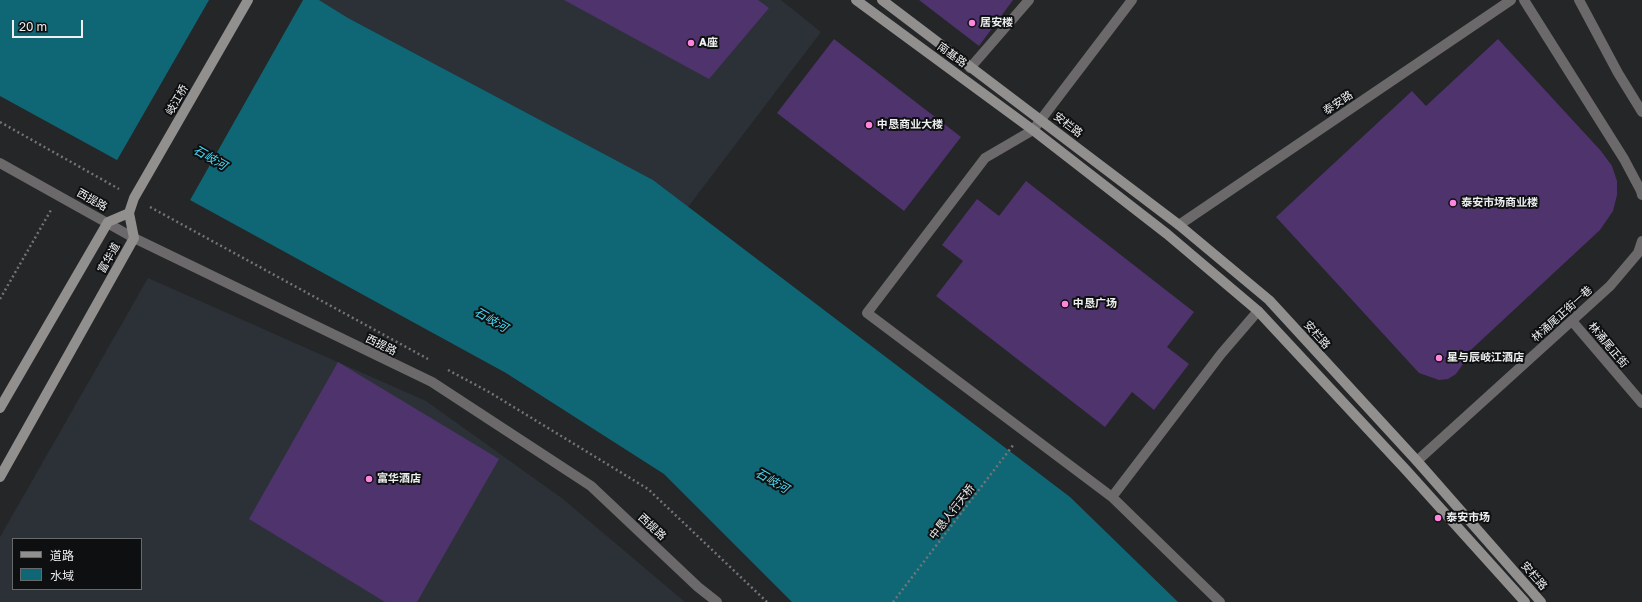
<!DOCTYPE html>
<html>
<head>
<meta charset="utf-8">
<style>
	body { margin:0 }
	#map { position:relative; width:1642px; height:602px; overflow:hidden; background:#242628; font-family:"Golos Text","Noto Sans SC",sans-serif }
	canvas { display:block }
	.legend { position:absolute; left:12px; top:538px; width:130px; height:52px; box-sizing:border-box; background:#0e0f10; border:1px solid #68696a; margin:0; padding:5px 7px; list-style:none; font-size:12px; color:#eeeff0 }
	.legend li { display:flex; align-items:center; gap:8px; height:20px }
	.legend b { width:20px; border:1px solid #68696a }
	.scale { position:absolute; left:12px; top:20px; width:71px; height:18px; box-sizing:border-box; border:2px solid #eeeff0; border-top:0; padding-left:5px; font-size:12px; line-height:14px; white-space:nowrap; color:#eeeff0; -webkit-text-stroke:3px #0e0f10; paint-order:stroke }
</style>
</head>
<body>
<div id="map">
<canvas width="1642" height="602"></canvas>
<ul class="legend">
<li><b style="height:5px;background:#928f8f"></b>道路</li>
<li><b style="height:11px;background:#0f6776"></b>水域</li>
</ul>
<div class="scale">20 m</div>
</div>
<script>
const g = document.querySelector('canvas').getContext('2d');
g.lineJoin = 'round';
function fill(path, color) { g.fillStyle = color; g.fill(path, 'evenodd'); }
function stroke(path, color, width, dash) { g.strokeStyle = color; g.lineWidth = width; g.lineCap = dash ? 'butt' : 'round'; g.setLineDash(dash || []); g.stroke(path); }
function drawText(font, color, halo, rows, align = 'center') {
  g.font = font + ' "Golos Text","Noto Sans SC",sans-serif'; g.lineWidth = 4; g.setLineDash([]); g.textBaseline = 'middle'; g.strokeStyle = halo; g.fillStyle = color; for (const [text, x, y, turn = 0] of rows) {
    g.save(); g.translate(x, y); g.rotate((+turn || 0) * Math.PI / 180); g.textAlign = isNaN(turn) ? turn : align; if (halo) g.strokeText(text, 0, 0); g.fillText(text, 0, 0); g.restore();
  }
}
const built = new Path2D(`
	M319 0H781L821 32 688 207 653 180 348 18Z
	M148 278 426 401 563 499 685 602H0V537ZM13 539H141V589H13Z`);
const water = new Path2D(`
	M0 0H319L348 18 653 180 1070 497 1178 602H792L664 474 506 373 0 96Z`);
const pier = new Path2D(`
	M209 0H303L189 202 116 162Z`);
const building = new Path2D(`
	M564 0H758L769 8 709 79Z
	M919 0H1013L979 46Z
	M834 39 961 137 904 211 777 113Z
	M1498 39 1601 151 1612 166 1617 181V195L1613 211 1600 230 1460 360 1463 364 1456 374 1448 379 1439 380 1419 373 1276 217 1412 91 1426 106Z
	M1026 181 1194 312 1167 347 1189 364 1154 410 1132 392 1105 427 936 296 963 261 942 245 977 199 999 216Z
	M338 362 499 459 417 602H385L249 519Z`);
const path = new Path2D(`
	M0 122 119 189
	M150 207 428 359
	M0 299 51 210
	M448 370 489 392 648 489 767 602
	M893 602 1014 444`);
const service = new Path2D(`
	M1033 130 985 158 867 313 1112 497 1220 602
	M1112 497 1221 354 1258 311`);
const minor = new Path2D(`
	M1524 0 1624 159 1641 191 1642 195
	M1579 0 1618 73 1642 112
	M970 68 1029 0
	M1179 225 1511 0
	M1572 321 1642 403
	M1417 461 1610 286 1638 253 1642 241`);
const tertiary = new Path2D(`
	M1033 130 1132 0
	M0 163 134 238 432 382 591 486 698 587 717 602`);
const secondary = new Path2D(`
	M856 0 1033 130 1167 234 1258 311 1406 470 1525 602
	M882 0 1179 225 1269 300 1417 461 1541 602
	M129 213 134 198 248 0
	M0 408 108 222 129 213
	M0 477 134 238 129 213`);
const markers = [
	[972,23,4,"#ff85df"],
	[691,43,4,"#ff85df"],
	[869,125,4,"#ff85df"],
	[1453,203,4,"#ff85df"],
	[1065,304,4,"#ff85df"],
	[1439,358,4,"#ff85df"],
	[369,479,4,"#ff85df"],
	[1438,518,4,"#ff85df"]
];
const poiNames = [
	["居安楼",980,23],
	["A座",699,43],
	["中恳商业大楼",877,125],
	["泰安市场商业楼",1461,203],
	["中恳广场",1073,304],
	["星与辰岐江酒店",1447,358],
	["富华酒店",377,479],
	["泰安市场",1446,518]
];
const streetNames = [
	["南基路",952,55,36],
	["岐江桥",177,100,-60],
	["泰安路",1338,103,-34],
	["安栏路",1068,125,37],
	["西提路",92,200,29],
	["富华道",109,258,-61],
	["林涌尾正街一巷",1562,314,-42],
	["安栏路",1317,335,48],
	["西提路",381,345,26],
	["林涌尾正街",1608,345,50],
	["中恳人行天桥",952,512,-52],
	["西提路",652,527,43],
	["安栏路",1534,576,49]
];
const waterNames = [
	["石岐河",210,158,30],
	["石岐河",491,320,30],
	["石岐河",772,481,30]
];
fill(built, '#2c3138');
fill(water, '#0f6776');
fill(pier, '#242628');
fill(building, '#4e336d');
stroke(path, '#737476', 2.5, [2, 3]);
stroke(service, '#6b6969', 10);
stroke(minor, '#6b6969', 10);
stroke(tertiary, '#6b6969', 10);
stroke(secondary, '#928f8f', 10);
for (const [x, y, r, color] of markers) { const dot = new Path2D(); dot.arc(x, y, r, 0, 2 * Math.PI); g.fillStyle = color; g.fill(dot); stroke(dot, '#0e0f10', 1.5); }
drawText('bold 11px', '#eeeff0', '#0e0f10', poiNames, 'left');
drawText('11px', '#eeeff0', '#0e0f10', streetNames);
drawText('italic 12px', '#49dffa', '#0e0f10', waterNames);
</script>
</body>
</html>
